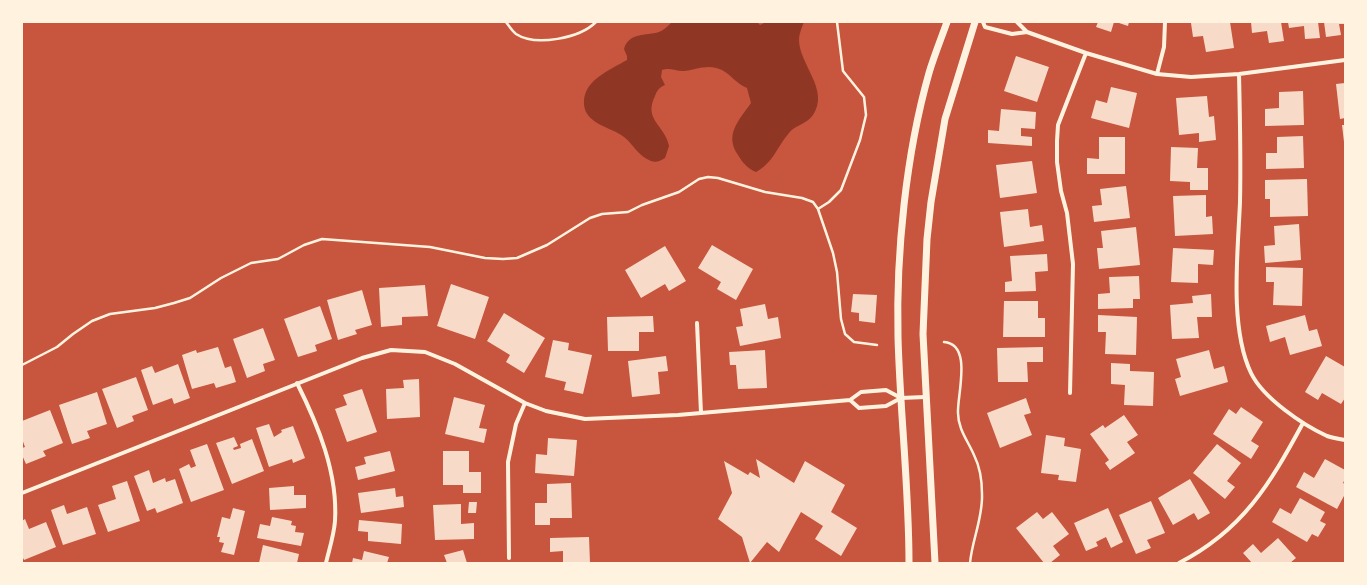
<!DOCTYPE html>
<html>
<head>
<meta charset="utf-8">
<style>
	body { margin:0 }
	#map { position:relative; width:1367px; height:585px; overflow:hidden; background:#c8553d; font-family:Commissioner,sans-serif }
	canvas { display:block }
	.frame { position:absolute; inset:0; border:23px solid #fff3e0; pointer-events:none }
</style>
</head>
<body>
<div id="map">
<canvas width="1367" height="585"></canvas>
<div class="frame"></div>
</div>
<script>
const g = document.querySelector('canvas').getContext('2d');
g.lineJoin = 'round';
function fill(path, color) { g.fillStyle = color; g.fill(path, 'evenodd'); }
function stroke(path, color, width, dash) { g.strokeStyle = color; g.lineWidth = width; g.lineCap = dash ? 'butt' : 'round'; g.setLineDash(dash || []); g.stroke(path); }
const water = new Path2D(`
	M672 22H757L760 25 766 22H804C802 27 799 34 799 40 799 64 830 90 813 115 807 124 795 125 789 133 777 147 773 163 756 172 748 169 742 162 738 155 724 135 739 120 751 103L747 88C737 84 731 75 722 70 708 63 696 70 683 71 675 71 670 67 662 70L661 77 665 85C660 87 657 90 655 96 643 120 665 125 669 146L665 158C660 161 656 163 651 161 638 156 634 145 624 137 610 126 582 124 584 100 586 79 610 70 627 60V56L624 49C629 32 646 36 659 32 664 30 668 26 672 22Z`);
const building = new Path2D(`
	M1098 22H1114L1111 32 1096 27Z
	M1116 22H1129L1128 26Z
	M1201 22H1230L1234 48 1206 52 1203 36 1193 37 1191 23Z
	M1251 22H1281L1284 41 1269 43 1267 31 1252 33Z
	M1288 22H1318L1320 38 1305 39 1304 26 1289 28Z
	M1324 22H1345V24H1339L1341 35 1326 37Z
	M1016 56 1049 67 1037 102 1004 91Z
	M1345 83V118L1340 119 1336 84Z
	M1111 87 1137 93 1129 128 1091 118 1096 100 1107 103Z
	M1303 91 1304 125 1265 126V109L1279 108V92Z
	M1207 96 1209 117 1214 116 1216 140 1199 142V133L1179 135 1176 98Z
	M1001 109 1036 112 1035 129 1021 128V136L1032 137V146L988 143V130L999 131Z
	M1342 125H1345V142H1344Z
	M1303 136 1304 168 1266 169V153H1277V137Z
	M1099 137H1125V174H1087V158L1099 159Z
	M1171 147 1198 148 1197 168H1208V190H1190V182L1170 181Z
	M1032 161 1037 193 1000 198 996 165Z
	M1307 179 1308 216 1270 217V199H1265V180Z
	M1126 186 1130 218 1094 222 1092 206 1102 205 1100 189Z
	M1206 195V217L1212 216 1213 234 1175 236 1173 196Z
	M1028 209 1030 227 1042 225 1044 241 1004 247 1000 212Z
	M1299 224 1301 260 1265 263 1264 246 1275 245 1274 226Z
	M1136 227 1140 265 1099 269 1097 248H1103L1101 231Z
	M712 245 753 269 736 300 717 289 721 282 698 268Z
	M665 246 686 281 669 291 665 284 641 298 625 270Z
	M1173 248 1214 250 1213 265 1198 264V283L1171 282Z
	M1047 254 1048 271 1035 272 1036 291 1005 292V282L1012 281 1010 256Z
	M1266 267 1303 268 1302 306 1273 305 1274 282H1266Z
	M1139 276 1140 299H1133V308L1098 309V294L1110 293 1109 277Z
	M451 284 489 297 475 339 437 326Z
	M425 285 428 316 402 317V325L381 327 379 288Z
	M362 290 372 325 355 330 357 334 338 340 327 300Z
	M853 294 877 295 875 323 859 321V313L851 312Z
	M1211 294 1212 317H1197L1199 338 1172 339 1170 305 1193 303 1192 296Z
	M1004 301H1038V318H1045V337H1003Z
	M765 304 768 319 778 317 781 338 740 346 736 327 743 326 740 309Z
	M320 306 332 339 315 345 317 351 298 357 284 319Z
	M504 313 545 338 524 373 506 362 510 355 487 341Z
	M1098 315 1137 317 1136 355 1105 354 1106 332H1098Z
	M1305 315 1309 331 1317 329 1322 346 1290 355 1285 337 1270 342 1266 326Z
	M653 316 654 332H639V351H608L607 317Z
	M263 328 275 360 263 364 265 371 247 378 233 339Z
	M553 340 569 343 568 350 592 355 583 394 564 390 566 382 545 377Z
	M218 347 225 368 231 366 236 382 216 388 214 383 192 389 182 355 196 350 197 353Z
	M1043 347V362H1027L1028 382H998L997 348Z
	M765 350 767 388 738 389 736 365H730L729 352Z
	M1209 350 1214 369 1224 366 1228 382 1180 396 1175 379 1181 377 1176 359Z
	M666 356 668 371 658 372 660 394 632 397 628 361Z
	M1326 356 1345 367V398L1341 404 1322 393 1318 400 1305 392Z
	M1111 363 1130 364V371L1154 372 1153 406 1124 405 1125 385 1111 384Z
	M178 364 190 398 174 404 172 398 153 405 141 370 152 366 155 373Z
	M136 377 148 410 132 416 134 421 117 428 102 389Z
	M419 379 420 417 387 419 386 389 404 388 403 380Z
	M362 389 377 432 347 442 335 409 347 405 343 395Z
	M97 392 107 424 87 431 90 438 72 444 59 405Z
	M454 397 485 405 479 428 487 429 484 443 445 434Z
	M1026 398 1031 413 1024 415 1032 435 1000 448 987 413Z
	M1241 407 1263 422 1251 441 1259 446 1251 459 1213 434 1229 409 1236 414Z
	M50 410 63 443 43 451 46 456 26 464 22 455V448L25 447 22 439V421Z
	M1124 415 1138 435 1127 442 1135 453 1110 470 1105 463 1109 460 1090 434 1103 425 1105 428Z
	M269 424 274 437 282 432 281 430 293 426 305 458 293 463 292 459 269 467 256 428Z
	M1046 435 1065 438 1064 446 1081 449 1076 482 1058 480 1059 475 1041 473Z
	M234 437 238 446 233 448 234 450 241 448 240 444 252 439 264 471 232 484 216 443Z
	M548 438 577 440 574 476 535 473 536 454 547 455Z
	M207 444 224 490 191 502 179 469 189 464 191 468 196 466 190 450Z
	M1217 444 1241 463 1227 481 1235 487 1225 499 1193 473Z
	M390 451 395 471 358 480 355 467 366 464 364 457Z
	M443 451H469V472H481V493H463V485H443Z
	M756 459 794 483 805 461 845 485 831 512 857 528 841 556 815 539 823 526 801 512 779 552 767 542 750 563 742 537 718 519 732 493 724 461 748 475 750 472 760 478Z
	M1325 459 1345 470V479L1343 483 1345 484V494L1337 509 1296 487 1304 472 1314 478Z
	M149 470 153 483 165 478 166 482 175 479 183 503 157 513 155 508 147 511 134 476Z
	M1190 479 1210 513 1198 520 1194 513 1173 525 1158 498Z
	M127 481 140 521 108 532 98 505 116 499 112 486Z
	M571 483 572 518H550V525H535V503H547V484Z
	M294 486V495H306V508L270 510 269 488Z
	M395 488 396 497 403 496 404 507 361 513 358 493Z
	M1300 498 1325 512 1320 521 1326 524 1318 537 1312 534 1307 542 1272 522 1280 508 1291 514Z
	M1151 501 1165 533 1147 540 1151 548 1136 554 1119 515Z
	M469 502H477L476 513H468Z
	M461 504V524L474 523V539L435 540 433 505Z
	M64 505 67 514 87 507 96 534 63 545 51 510Z
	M233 508 245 511 234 555 221 552 224 543 219 542 220 537H217L222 517 230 519Z
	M1108 508 1123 542 1111 548 1106 537 1096 542 1098 546 1086 551 1074 523Z
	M1037 512 1043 519 1052 512 1069 534 1053 546 1060 555 1050 563H1044L1016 528Z
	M272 517 292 521 291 525 296 526 295 532 304 533 301 546 257 538 260 524 270 526Z
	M25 519 29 529 46 522 56 547 24 560 22 556V521Z
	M359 520 402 524 401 544 368 541V532L358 531Z
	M589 537 590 563H563V551L550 552V538Z
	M1278 538 1296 558 1290 563H1252L1243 553 1253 544 1261 553Z
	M263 545 299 554 297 563H259Z
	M463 550 467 563H447L444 555Z
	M364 551 389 557 387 563H352L353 558 362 560Z`);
const path = new Path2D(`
	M506 22C509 26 512 31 516 34 536 47 580 38 596 22
	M818 209 829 202 841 190 860 140 866 115 864 97 843 71 837 22
	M944 342C973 344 957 395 958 413 958 429 968 441 974 455 980 467 982 481 982 494 983 518 972 540 970 563
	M22 365 57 347 73 334 92 321 110 314 155 308 174 303 190 298 221 278 251 263 278 259 304 245 322 239 430 247 485 258 503 259 517 258 547 245 590 218 602 214 628 212 642 205 679 192 699 179 708 177 718 178 765 192 802 198 813 202 818 209 833 253 837 272 841 319 845 334 854 342 877 345`);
const minor = new Path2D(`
	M983 22 985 27 1012 34 1027 32
	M1017 22 1027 32 1086 53 1157 74 1191 77 1239 74 1345 60
	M1157 74 1164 47 1165 22
	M1239 74C1240 117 1241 159 1240 202 1238 252 1229 327 1251 373 1263 398 1303 425 1327 436 1333 438 1339 439 1345 440
	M697 323 701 413
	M297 383C318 425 338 473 335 521 334 535 329 550 326 563
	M1070 393 1073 264 1067 213 1061 191 1057 162V141L1058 125 1086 53
	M850 400 859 408 886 406 901 398 925 397
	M22 493 362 358 391 350 425 352 455 364 525 403 546 411 585 419 678 415 850 400 861 392 886 390 901 398
	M509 558 508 462 516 424 525 403
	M1179 563C1243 530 1270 484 1303 423`);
const tertiary = new Path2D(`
	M909 563C909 487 900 412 898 337 896 253 906 154 929 73 934 56 941 39 947 22
	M935 563 923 334 927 239 931 202 945 119 975 22`);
fill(water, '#8f3625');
fill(building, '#f7dbc8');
stroke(path, '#fff3e0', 2.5);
stroke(minor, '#fff3e0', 4);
stroke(tertiary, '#fff3e0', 7);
</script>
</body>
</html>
